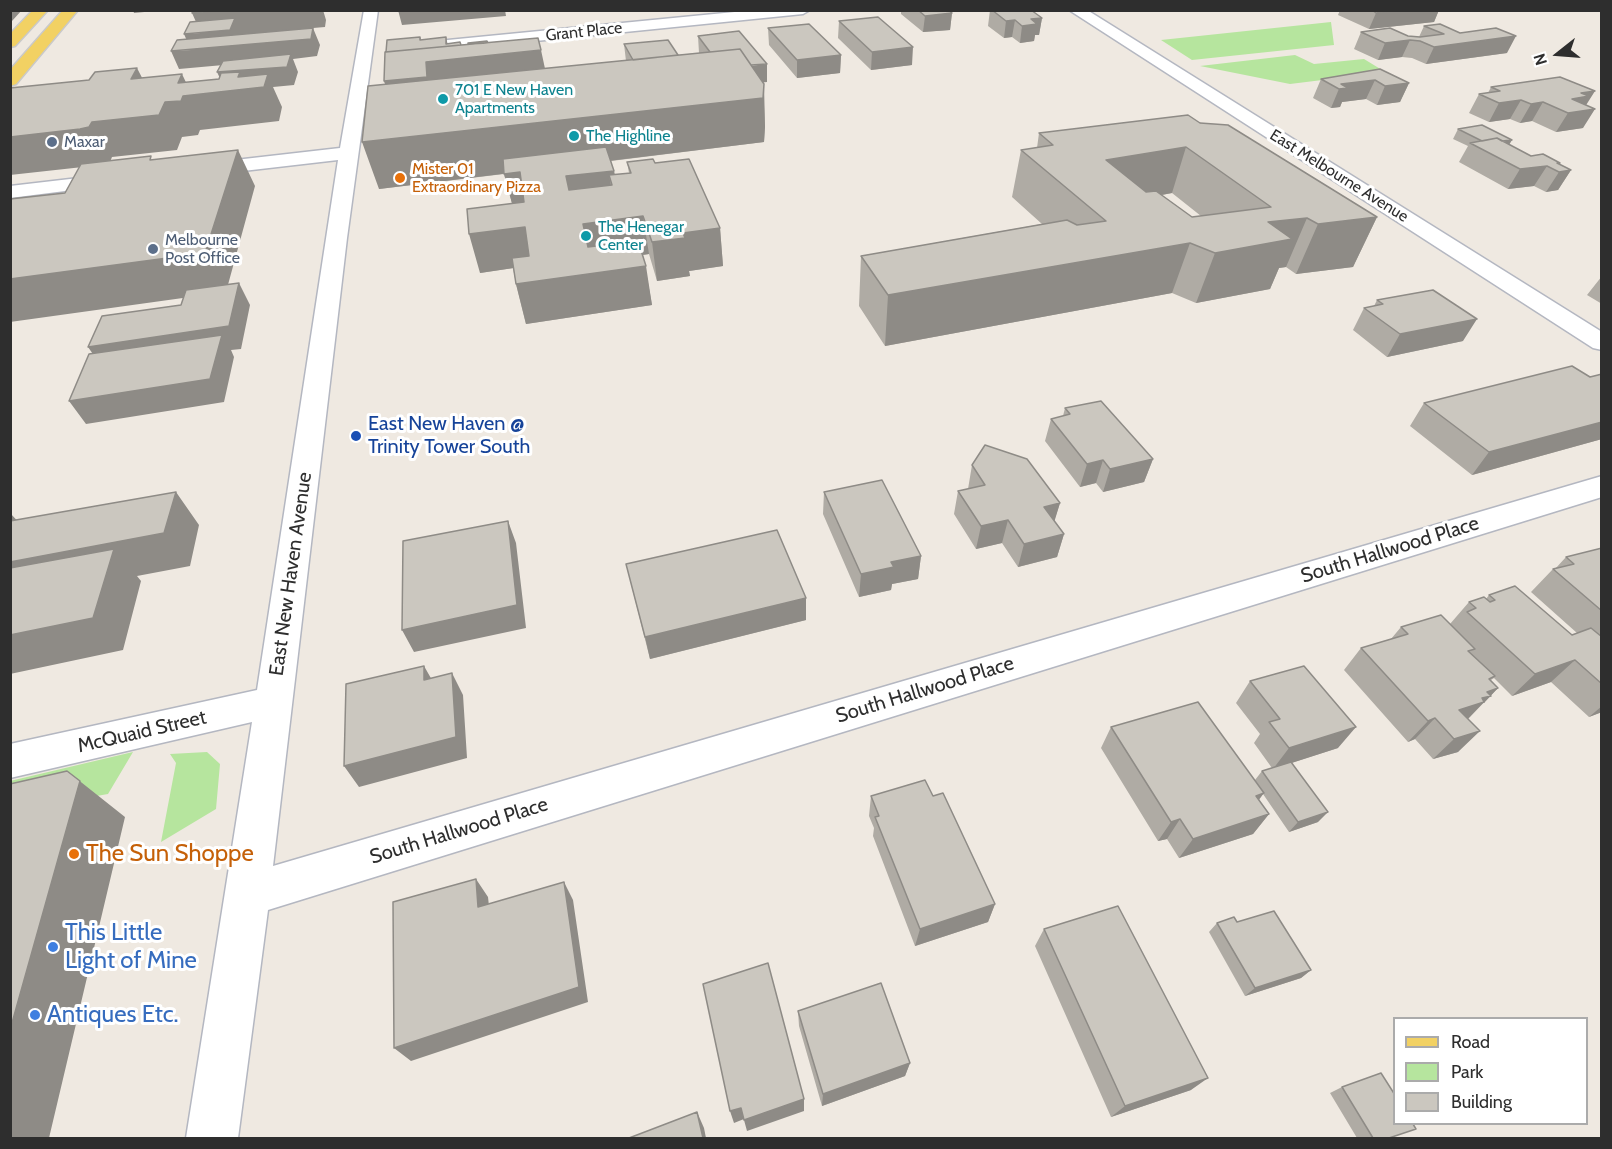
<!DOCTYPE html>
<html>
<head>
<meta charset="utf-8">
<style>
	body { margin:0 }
	#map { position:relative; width:1612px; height:1149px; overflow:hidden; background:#efe9e1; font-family:Cabin,sans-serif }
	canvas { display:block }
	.frame { position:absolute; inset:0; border:12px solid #2e2e2e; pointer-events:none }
	.legend { position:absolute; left:1393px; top:1017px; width:195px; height:108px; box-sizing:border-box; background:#fff; border:2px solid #ababab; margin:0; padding:8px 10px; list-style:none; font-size:18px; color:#2e2e2e }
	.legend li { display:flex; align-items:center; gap:12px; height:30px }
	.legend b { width:30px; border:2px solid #ababab }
	.north { position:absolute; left:1528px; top:24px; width:60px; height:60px; -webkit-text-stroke:4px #fff; paint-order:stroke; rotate:253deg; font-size:16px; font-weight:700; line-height:24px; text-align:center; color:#2e2e2e }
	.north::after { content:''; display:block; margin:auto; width:21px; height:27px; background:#2e2e2e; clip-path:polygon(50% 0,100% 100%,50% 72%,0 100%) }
</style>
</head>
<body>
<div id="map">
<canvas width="1612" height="1149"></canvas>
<div class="frame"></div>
<ul class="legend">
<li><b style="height:8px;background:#f2d163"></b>Road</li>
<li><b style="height:16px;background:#b6e59e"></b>Park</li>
<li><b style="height:16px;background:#cbc7bf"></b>Building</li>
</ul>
<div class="north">N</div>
</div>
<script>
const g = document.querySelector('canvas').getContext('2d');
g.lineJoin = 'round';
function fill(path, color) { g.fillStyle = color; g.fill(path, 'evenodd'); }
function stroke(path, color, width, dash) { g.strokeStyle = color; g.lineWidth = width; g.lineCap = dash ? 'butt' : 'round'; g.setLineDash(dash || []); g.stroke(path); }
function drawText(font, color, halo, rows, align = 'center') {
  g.font = font + ' Cabin,sans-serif'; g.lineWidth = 6; g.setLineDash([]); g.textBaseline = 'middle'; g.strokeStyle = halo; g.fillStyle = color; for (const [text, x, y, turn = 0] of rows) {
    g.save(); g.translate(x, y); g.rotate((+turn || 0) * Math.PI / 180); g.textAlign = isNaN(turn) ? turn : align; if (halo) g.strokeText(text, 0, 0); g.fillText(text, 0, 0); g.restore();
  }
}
const green = new Path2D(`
	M1331 22 1334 45 1192 60 1161 40Z
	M1295 55 1314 64 1364 59 1382 70 1371 74 1290 84 1200 66Z
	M133 752 108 794 11 811 10 781Z
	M207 752 220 764 216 809 161 842 176 763 170 754Z`);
const minor = new Path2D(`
	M364 10H378L347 238 273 866 1602 476V497L268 910 238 1138H186L252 722 10 778V744L257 690 338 160 200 176 193 174 190 170 193 166 200 164 340 148Z
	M755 10H810L803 14 417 53 409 48 417 43Z
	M1069 10H1087L1602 332V350L1593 348Z
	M113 174 120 176 123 180 120 184 10 198V186Z`);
const major = new Path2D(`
	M33 10H48L15 46 10 47V34Z
	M63 10H78L16 84 10 86V70Z`);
const wall = new Path2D(`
	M901 10H949L952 13 950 30 923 32 901 14Z
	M990 10H1031L1042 18 1039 35H1035L1034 41 1020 43 1012 37 1004 38 988 26Z
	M1340 10H1439L1434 22 1369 29 1338 15Z
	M839 21 912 65 871 70 838 38Z
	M1424 26 1507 53 1426 64 1412 58 1402 57 1378 60 1354 49 1361 32 1419 37Z
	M768 28 841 55 840 73 797 78 769 45Z
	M698 36 767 82H763L765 127 764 142 611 161 615 175 629 173 627 162 655 163 720 228 723 266 689 271 690 276 657 281 649 254 643 255 652 305 526 324 516 284 513 268 480 273 512 203 504 174 379 189 386 85 384 81 420 37 421 40 461 45 488 43 545 69 626 61 624 44 678 55 699 53Z
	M1380 69 1409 83 1400 102 1377 105 1366 99 1342 102 1340 107 1331 108 1313 98 1321 79Z
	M1491 87 1586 105 1583 128 1556 132 1532 121 1520 123 1510 119 1489 122 1469 113 1479 94 1488 93Z
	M1200 123 1377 217 1353 267 1296 274 1286 267 1279 268 1270 289 1196 303 1172 293 885 346 859 306 861 256 1042 224 1012 197 1021 150 1037 148 1039 133ZM1172 193 1201 216 1192 217 1162 195Z
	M1458 129 1509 145 1531 156 1559 164 1571 170 1558 190 1546 192 1534 186 1508 189 1459 162 1468 146 1453 139Z
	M1602 276V304L1587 295Z
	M1377 300 1463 341 1387 357 1353 330 1364 308 1374 306Z
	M1602 374V439L1472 475 1410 426 1424 403 1590 377Z
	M1065 408 1153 459 1144 482 1103 492 1096 483 1080 487 1045 441 1051 419 1063 416Z
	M972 465 1060 503 1054 521 1064 534 1057 557 1018 567 1002 543 976 549 954 514 958 491 968 489Z
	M824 492 921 556 918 579 892 584 891 590 859 597 823 514Z
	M1602 548V712L1589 717 1551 682 1512 696 1494 678 1491 680 1498 688 1468 719 1458 752 1433 759 1415 739 1408 742 1344 670 1361 648 1391 639 1401 627 1450 624 1469 602 1486 599 1489 595 1572 635 1577 633 1531 592 1553 569H1555L1566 557Z
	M626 564 806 620 650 659Z
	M1250 681 1338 748 1291 763 1318 822 1289 832 1263 794 1259 800 1269 814 1253 834 1179 858 1167 839 1158 841 1101 748 1111 727 1255 780 1262 771 1272 768 1254 743 1260 734 1236 703Z
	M871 796H933L995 904 988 922 915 946 873 836 874 828 869 816Z
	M1237 922 1311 970 1301 978 1245 996 1209 932 1217 923Z
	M1044 929 1191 1090 1111 1117 1035 946Z
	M798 1011 910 1063 905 1076 822 1106 799 1026Z
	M1342 1087 1390 1138H1357L1330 1093Z`);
const shadedWall = new Path2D(`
	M10 10H22L12 21H10Z
	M133 10H165L134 13Z
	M226 10H323L326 20 325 27 242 34 313 28 320 45 317 56 293 59 298 72 294 85 273 87 282 107 279 121 200 130 198 135 182 137 177 150 112 157 110 162 101 165 10 175V137L92 122 165 102 178 83 182 74 192 95 226 91 217 72 290 59 179 69 171 51 191 50 184 34 201 33 192 13Z
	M398 10H505L506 16 402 25Z
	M1395 10H1439L1434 22 1369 29 1376 13Z
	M952 13 950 30 923 32 925 16Z
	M1042 18 1039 35H1035L1034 41 1020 43 1022 26 1031 19Z
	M1015 20 1012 37 1004 38 1006 21Z
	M1516 36 1507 53 1426 64 1434 47Z
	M420 37 425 52 446 44V37L449 50 460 42 465 58 541 50 550 92 399 124 384 81Z
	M1410 40 1402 57 1378 60 1385 43Z
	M913 47 912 65 871 70 872 52Z
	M841 55 840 73 797 78V60Z
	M767 64V82L723 87 722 69Z
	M137 68 154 101 131 79Z
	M1375 80 1366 99 1342 102 1340 107 1331 108 1341 84Z
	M1409 83 1400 102 1377 105 1385 86Z
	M764 84 765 127 764 142 379 189 362 142Z
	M1595 91 1583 110 1595 109 1583 128 1556 132 1568 113 1572 99 1581 93Z
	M1521 100 1510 119 1489 122 1499 103Z
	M1543 102 1532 121 1520 123 1531 104Z
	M1512 140 1506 150 1489 144Z
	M1186 147 1172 193 1094 207 1106 160Z
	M238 150 255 186 226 292 10 322V279Z
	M1547 166 1534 186 1508 189 1520 169Z
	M1571 170 1558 190 1546 192 1559 172Z
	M614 171 620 208 609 175 615 208 574 213 566 176Z
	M520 172 528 209 514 211 504 174Z
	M643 216 649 254 590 262 583 224Z
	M1377 217 1353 267 1296 274 1318 224Z
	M1307 218 1286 267 1279 268 1270 289 1196 303 1215 253 1268 222Z
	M525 227 534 265 480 273 469 234Z
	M720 228 723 266 689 271 690 276 657 281 652 242 683 233Z
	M1190 243 1172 293 885 346 888 295Z
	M646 266 652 305 526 324 516 284Z
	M239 283 250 305 241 349 231 350 234 357 224 402 86 424 69 401 104 370 88 347Z
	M1477 319 1463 341 1387 357 1400 334Z
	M1602 422V439L1472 475 1489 452Z
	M1153 459 1144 482 1103 492 1110 469Z
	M1103 460 1096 483 1080 487 1087 464Z
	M176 492 199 525 190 566 137 576 141 581 123 650 10 674V562Z
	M1060 503 1053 526 1044 507Z
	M10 513 26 530 10 555Z
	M1008 520 1002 543 976 549 981 526Z
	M508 521 516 543 526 628 414 652 402 630Z
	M1064 534 1057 557 1018 567 1024 544Z
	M921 556 918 579 892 584 891 590 859 597 861 574 891 562Z
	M806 598V620L650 659 645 637Z
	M1575 660 1551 682 1512 696 1535 674Z
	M424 666 436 687 424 680Z
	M452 673 463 695 467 758 359 787 344 766Z
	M1498 688 1484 703V702L1463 724 1459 710 1487 692Z
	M1602 706V712L1589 717Z
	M1435 718 1415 739 1408 742 1428 721Z
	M1356 727 1338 748 1273 769 1289 748Z
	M1480 731 1458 752 1433 759 1454 739Z
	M67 771 125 817 49 1138H10V1030Z
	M1264 793 1248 813 1256 796Z
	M1328 812 1318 822 1289 832 1298 822Z
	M1269 814 1253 834 1179 858 1193 839Z
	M1180 819 1167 839 1158 841 1171 822Z
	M476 879 488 897 491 924 478 907Z
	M564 882 573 900 588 1002 411 1061 394 1048Z
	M995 904 988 922 915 946 920 929Z
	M1311 970 1301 978 1245 996 1255 988Z
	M910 1063 905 1076 822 1106 823 1094Z
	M1208 1078 1191 1090 1111 1117 1125 1106Z
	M804 1099V1111L747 1131 744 1120Z
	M741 1108 744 1119 734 1123 730 1111Z
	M697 1112 704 1128 706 1138H703Z`);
const building = new Path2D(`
	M194 10H226L192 13Z
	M918 10H949L952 13 925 16Z
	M992 10H1031L1042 18 1031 19 1037 24 1022 26 1015 20 1006 21Z
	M1372 10H1395L1376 13Z
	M878 17 913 47 872 52 839 21Z
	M235 18 230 30 184 34 190 22Z
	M809 24 841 55 797 60 768 28Z
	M1440 24 1460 33 1496 28 1516 36 1434 47 1420 41 1410 40 1385 43 1361 32 1390 28 1408 36 1420 37 1444 34 1424 26Z
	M313 28 311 39 171 51 177 40Z
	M739 31 767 64 751 65 740 49 710 52 698 36Z
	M420 37V40L446 37V44L460 42 461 45 386 52 387 40Z
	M538 38 541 50 426 62 427 77 384 81 385 52Z
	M668 40 678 55 633 60 624 44Z
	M487 41 488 43 468 44V43Z
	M740 49 764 84 763 98 362 142 368 86Z
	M291 54 287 67 217 72 223 61Z
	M137 68 131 79 182 74 178 83 219 79 221 73 240 72 238 77 268 74 264 87 183 96 181 101 165 102 159 115 92 122 89 127 80 129 10 137V88L89 80 95 72Z
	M1380 69 1409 83 1385 86 1375 80 1341 84 1348 88 1339 89 1321 79Z
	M1560 77 1595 91 1581 93 1589 96 1572 99 1595 109 1568 113 1543 102 1531 104 1521 100 1499 103 1479 94 1500 91 1491 87Z
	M1188 115 1200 123 1228 125 1377 217 1318 224 1307 218 1268 222 1292 239 1215 253 1190 243 888 295 861 256 1067 220 1077 225 1106 221 1021 150 1053 145 1039 133ZM1186 147 1271 207 1192 217 1156 191 1146 192 1106 160Z
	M1482 125 1512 140 1502 141 1497 138 1482 141 1458 129Z
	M1497 138 1531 156 1543 154 1560 163H1557L1571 170 1559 172 1547 166 1520 169 1470 143Z
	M606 147 614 171 566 176 569 190 612 185 609 175 631 173 627 162 653 159 655 163 689 159 720 228 683 233 685 238 652 242 643 216 583 224 588 247 638 241 646 266 516 284 512 258 529 256 525 227 469 234 467 209 524 202 520 172 504 174 503 159Z
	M238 150 205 253 10 279V199L65 193 81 164 151 156 150 160Z
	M239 283 229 326 88 347 102 316 181 305 186 290Z
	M1433 290 1477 319 1400 334 1364 308 1383 304 1377 300Z
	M222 335 210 379 69 401 89 354Z
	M1572 366 1590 377 1602 374V422L1489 452 1424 403Z
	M1101 401 1153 459 1110 469 1103 460 1087 464 1051 419 1070 414 1065 408Z
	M985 445 1027 459 1060 503 1044 507 1064 534 1024 544 1008 520 981 526 958 491 985 485 972 465Z
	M882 480 921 556 891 562 894 567 861 574 824 492Z
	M176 492 164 533 10 562V521Z
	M508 521 517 605 402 630 403 541Z
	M777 530 806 598 645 637 626 564Z
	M1602 548V611L1553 569 1574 564 1566 557Z
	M114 549 93 618 10 635V568Z
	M1515 586 1572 635 1591 628 1602 637V684L1575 660 1535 674 1467 612 1476 608 1469 602 1484 597 1490 602 1495 600 1489 595Z
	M1441 615 1475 649 1468 651 1495 676 1489 679 1498 688 1487 692 1491 696 1482 698 1484 702 1459 710 1480 731 1454 739 1435 718 1428 721 1361 648 1408 634 1401 627Z
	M424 666V680L452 673 456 737 344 766 346 684Z
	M1304 666 1356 727 1289 748 1269 722 1280 719 1250 681Z
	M1198 702 1264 793 1256 796 1269 814 1193 839 1180 819 1171 822 1111 727Z
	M1291 762 1328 812 1298 822 1262 771Z
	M67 771 80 781 10 1030V784Z
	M925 780 933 796 943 793 995 904 920 929 875 817 879 816 871 796Z
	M476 879 478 907 564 882 579 987 394 1048 393 902Z
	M1118 906 1208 1078 1125 1106 1044 929Z
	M1274 911 1311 970 1255 988 1217 923 1234 917 1237 922Z
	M768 963 804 1099 744 1120 741 1108 730 1111 703 984Z
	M881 983 910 1063 823 1094 798 1011Z
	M1381 1073 1395 1095V1124H1413L1416 1129 1389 1138H1373L1342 1087Z
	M697 1112 703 1138H629Z`);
const markers = [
	[443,99,6,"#0f9aa8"],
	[574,136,6,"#0f9aa8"],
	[52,142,6,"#5c6f8a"],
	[400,178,6,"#e8710a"],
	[586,236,6,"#0f9aa8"],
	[153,249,6,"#5c6f8a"],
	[356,436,6,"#1a4fb4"],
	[74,854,6,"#e8710a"],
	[53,947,6,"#3f7fe0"],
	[35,1015,6,"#3f7fe0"]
];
const farStreetnames = [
	["Grant Place",584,32,-6],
	["East Melbourne Avenue",1339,176,32]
];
const farCulturenames = [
	["701 E New Haven",455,90],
	["Apartments",455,108],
	["The Highline",586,136],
	["The Henegar",598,227],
	["Center",598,245]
];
const farServicenames = [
	["Maxar",64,142],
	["Melbourne",165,240],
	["Post Office",165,258]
];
const farFoodnames = [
	["Mister 01",412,169],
	["Extraordinary Pizza",412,187]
];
const transitNames = [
	["East New Haven @",368,424],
	["Trinity Tower South",368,447]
];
const streetNames = [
	["South Hallwood Place",1390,550,-17],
	["East New Haven Avenue",291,574,-82],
	["South Hallwood Place",925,690,-17],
	["McQuaid Street",142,732,-13],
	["South Hallwood Place",459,831,-17]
];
const nearFoodnames = [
	["The Sun Shoppe",86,854]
];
const nearShopnames = [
	["This Little",65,933],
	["Light of Mine",65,961],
	["Antiques Etc.",47,1015]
];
fill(green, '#b6e59e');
stroke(minor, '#b4b7c1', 3);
stroke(major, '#c9c9c9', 3);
fill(minor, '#fff');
fill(major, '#f2d163');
fill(wall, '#afaba4');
fill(shadedWall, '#8e8b86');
fill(building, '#cbc7bf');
stroke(building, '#8e8b86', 1.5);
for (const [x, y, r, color] of markers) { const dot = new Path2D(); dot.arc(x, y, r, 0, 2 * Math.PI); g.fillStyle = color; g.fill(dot); stroke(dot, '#fff', 2); }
drawText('16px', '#2e2e2e', '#fff', farStreetnames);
drawText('16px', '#0d838f', '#fff', farCulturenames, 'left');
drawText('16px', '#4e5e75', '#fff', farServicenames, 'left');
drawText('16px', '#c56008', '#fff', farFoodnames, 'left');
drawText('20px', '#164399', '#fff', transitNames, 'left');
drawText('20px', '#2e2e2e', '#fff', streetNames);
drawText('24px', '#c56008', '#fff', nearFoodnames, 'left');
drawText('24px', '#366cbe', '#fff', nearShopnames, 'left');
</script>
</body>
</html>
